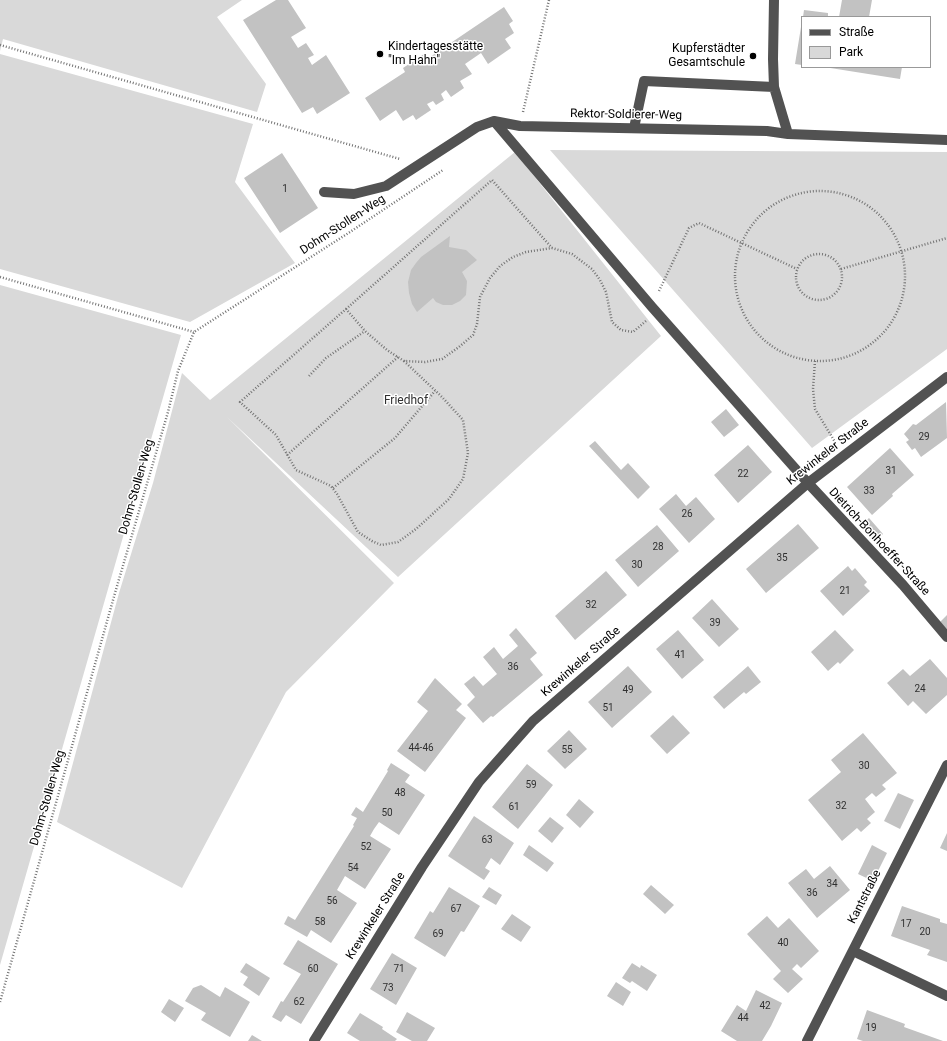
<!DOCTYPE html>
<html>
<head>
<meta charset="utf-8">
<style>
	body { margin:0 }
	#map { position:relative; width:947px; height:1041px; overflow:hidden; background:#fff; font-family:Roboto,sans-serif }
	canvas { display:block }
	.legend { position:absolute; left:801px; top:16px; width:130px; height:52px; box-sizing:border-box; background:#fff; border:1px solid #999; margin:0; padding:5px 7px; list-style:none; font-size:12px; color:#000 }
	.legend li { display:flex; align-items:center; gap:8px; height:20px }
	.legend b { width:20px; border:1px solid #999 }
</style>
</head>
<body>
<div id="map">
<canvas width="947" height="1041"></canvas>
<ul class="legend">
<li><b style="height:5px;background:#525252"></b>Straße</li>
<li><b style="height:11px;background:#d9d9d9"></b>Park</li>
</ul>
</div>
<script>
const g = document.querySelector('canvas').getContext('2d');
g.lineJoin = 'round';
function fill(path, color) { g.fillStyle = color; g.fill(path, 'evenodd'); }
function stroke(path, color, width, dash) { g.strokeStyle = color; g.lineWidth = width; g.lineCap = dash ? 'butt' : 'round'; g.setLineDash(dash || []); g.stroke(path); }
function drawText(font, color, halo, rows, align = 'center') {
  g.font = font + ' Roboto,sans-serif'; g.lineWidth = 3; g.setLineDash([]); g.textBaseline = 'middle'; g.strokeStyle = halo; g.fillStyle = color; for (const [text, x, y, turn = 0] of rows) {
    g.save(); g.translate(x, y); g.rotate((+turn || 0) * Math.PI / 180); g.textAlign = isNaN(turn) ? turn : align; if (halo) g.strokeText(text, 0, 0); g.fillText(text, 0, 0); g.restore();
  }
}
const green = new Path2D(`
	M0 0H242L217 17 266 84 257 112 3 39 0 51Z
	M0 54 253 124 235 182 295 263 190 322 0 269Z
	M550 150 947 152V349L812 448Z
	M515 152 661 336 398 577 227 417 394 583 286 692 182 888 57 822 119 593 153 483 182 373 210 400Z
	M0 285 181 335 0 965Z`);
const building = new Path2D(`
	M276 0H288L306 28 291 37 298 48 306 43 314 55 308 58 312 65 326 55 350 93 317 114 313 107 302 113 243 20Z
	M842 0H872L869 17H839Z
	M504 7 513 21 509 24 514 33 505 39 511 48 488 64 481 53 465 64 472 74 460 81 464 88 451 97 446 90 441 94 444 100 436 105 433 101 427 104 431 110 416 120 413 115 403 121 396 110 380 121 365 98 405 72 403 68 424 54 427 59Z
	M804 10 828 13V17H803Z
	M801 27H802V65L795 64Z
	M824 67H902L900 79Z
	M282 153 318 208 280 233 244 178Z
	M450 236 449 247 466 250 477 260 462 272 467 281 466 295 460 301 452 305H443L436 302 433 298 417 312 412 304 409 293 408 282 411 270 416 263 421 257Z
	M946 402 947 438 921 457 915 448 912 450 906 442 909 440 904 434 913 424 916 425Z
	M726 409 739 425 724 437 711 422Z
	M595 441 621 470 628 463 650 487 638 499 589 446Z
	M748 445 772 472 738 503 714 475Z
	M890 448 914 475 892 494 893 496 872 515 847 487Z
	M676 494 686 506 696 497 715 519 689 543 659 509Z
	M869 518 883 534 875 542 860 526Z
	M798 524 819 548 766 593 746 569Z
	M657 525 679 551 638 587 615 560Z
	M848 566 852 571 855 568 867 582 864 585 870 591 843 616 820 591Z
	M606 571 627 595 575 640 555 616Z
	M712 599 739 629 719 647 692 618Z
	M947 615V630L940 622Z
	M516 628 537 653 530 659 543 675 493 717 491 716 483 723 467 705 475 697 464 684 474 676 483 686 497 674 483 657 494 647 503 659 518 646 509 635Z
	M678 630 704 660 682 679 656 649Z
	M835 630 854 650 840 664 838 662 828 671 811 652Z
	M930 659 947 678V695L926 714 913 701 908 706 887 683 903 669 910 676Z
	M628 666 652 692 612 728 588 702Z
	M748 666 761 682 746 694 744 692 724 709 713 697Z
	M435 678 462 704 456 710 466 718 425 772 397 751 428 711 417 702Z
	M673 715 690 733 667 754 650 736Z
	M569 730 587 749 565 769 547 751Z
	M863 733 897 773 882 785 886 789 876 797 872 793 865 799 875 812 867 819 871 823 861 832 857 828 842 841 808 800 841 772 831 760Z
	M391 763 410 775 405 782 425 795 399 835 379 822 374 829 370 836 391 849 365 889 345 876 337 890 357 903 331 943 311 930 307 937 284 924 288 916 295 920 354 826 353 825 357 818 351 815 356 807 363 812 388 771 387 770Z
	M527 764 553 785 518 829 492 807Z
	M898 793 914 800 900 829 884 821Z
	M579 799 594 812 580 828 566 815Z
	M474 816 514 843 500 865 491 858 485 868 490 871 484 880 448 856Z
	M550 817 564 828 552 843 538 831Z
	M947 833V851L940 848Z
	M529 845 554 863 547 872 523 855Z
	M872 845 887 853 873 881 858 874Z
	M830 866 850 890 817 918 788 883 806 869 814 879Z
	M651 885 674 905 665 914 643 894Z
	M449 887 480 906 464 932 461 931 445 957 414 938 430 911 433 913Z
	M489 887 502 895 496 905 482 897Z
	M902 906 940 919V922L947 924V962L927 955 930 950 891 936Z
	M512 914 531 927 521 942 501 929Z
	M767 916 778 928 789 918 819 951 801 968 797 964 792 969 803 979 788 993 773 979 781 971 747 934Z
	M298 940 338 964 301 1024 286 1015 281 1022 272 1017 281 1001 283 1002 301 974 283 964Z
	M392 953 417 968 396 1005 370 989Z
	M246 963 270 978 259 996 243 985 248 977 240 972Z
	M632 963 640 968 641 965 657 975 647 991 632 981 630 983 622 978Z
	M616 982 631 992 623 1006 607 996Z
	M201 985 220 997 225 987 250 1002 230 1037 201 1020 206 1013 185 1001 193 988Z
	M756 990 782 1003 771 1026 762 1041H737L721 1031 737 1005 746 1011Z
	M169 999 184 1008 175 1022 161 1012Z
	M867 1010 905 1024 904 1027 943 1041H863L857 1039Z
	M407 1012 435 1028 427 1041H412L396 1032Z
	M360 1013 383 1027 382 1029 397 1039 395 1041H360L347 1033Z
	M252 1035 262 1041H248Z`);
const path = new Path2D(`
	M0 45 400 159
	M523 112 549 0
	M735 276a85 85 0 1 1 170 0a85 85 0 1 1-170 0Z
	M796 277a23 23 0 1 1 46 0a23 23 0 1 1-46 0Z
	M841 269 947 238
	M0 277 194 332
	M659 291 689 228 699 223 797 269
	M346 309 492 180 552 248
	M404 361 442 397 463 420 468 453 463 479 449 499 416 529 398 542 381 545 372 541 358 532 337 494 331 486 296 470 276 435 240 402 346 309 365 331 387 350 404 361 425 362 442 359 459 347 473 335 477 324 480 297 490 278 500 266 513 257 526 252 552 248 572 254 592 269 600 280 606 292 612 322 621 330 633 332 646 321
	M815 361 813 389 815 409 835 442
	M309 376 326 358 365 331
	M287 455 398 357
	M333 488 395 438 435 391
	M0 1002 115 593 168 412 178 371 194 332 350 232 443 170`);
const minor = new Path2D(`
	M774 0 773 59 774 87
	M494 121 652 307 808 483 903 585 947 637
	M634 128 644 81 774 87 788 134
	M324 192 354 194 386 186 477 127 494 121 520 126 767 131 788 134 947 140
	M853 951 947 996
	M314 1041 422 867 479 782 533 721 808 483 947 377
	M807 1041 947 765`);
const markers = [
	[380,54,4,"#000"],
	[753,56,4,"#000"]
];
const numberNames = [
	["1",285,189],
	["29",924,437],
	["31",891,471],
	["22",743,474],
	["33",869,491],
	["26",687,514],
	["28",658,547],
	["35",782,558],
	["30",637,565],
	["21",845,591],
	["32",591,605],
	["39",715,623],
	["41",680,655],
	["36",513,667],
	["24",920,689],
	["49",628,690],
	["51",608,708],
	["44-46",421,748],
	["55",567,750],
	["30",864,766],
	["59",531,785],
	["48",400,793],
	["32",841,806],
	["61",514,807],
	["50",387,813],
	["63",487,840],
	["52",366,847],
	["54",353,868],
	["34",832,884],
	["36",812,893],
	["56",332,901],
	["67",456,909],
	["58",320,922],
	["17",906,924],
	["20",925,932],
	["69",438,934],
	["40",783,943],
	["60",313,969],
	["71",399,969],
	["73",388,988],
	["62",299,1002],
	["42",765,1006],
	["44",743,1018],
	["19",871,1028]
];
const poiNames = [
	["Kindertagesstätte",388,47],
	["\"Im Hahn\"",388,61],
	["Kupferstädter",745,49,"right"],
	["Gesamtschule",745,63,"right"]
];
const streetNames = [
	["Rektor-Soldierer-Weg",626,115,1],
	["Dohm-Stollen-Weg",343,225,-33],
	["Krewinkeler Straße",828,452,-38],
	["Dohm-Stollen-Weg",137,487,-74],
	["Dietrich-Bonhoeffer-Straße",879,542,47],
	["Krewinkeler Straße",581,662,-41],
	["Dohm-Stollen-Weg",48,798,-74],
	["Kantstraße",865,897,-63],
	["Krewinkeler Straße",376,916,-58]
];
const parkNames = [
	["Friedhof",406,401]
];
fill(green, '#d9d9d9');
fill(building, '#c2c2c2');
stroke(path, '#747474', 2.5, [1, 2]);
stroke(minor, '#525252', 10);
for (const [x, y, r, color] of markers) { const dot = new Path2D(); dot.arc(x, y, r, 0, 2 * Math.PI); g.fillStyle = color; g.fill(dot); stroke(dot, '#fff', 1.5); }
drawText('10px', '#303030', null, numberNames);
drawText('12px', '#000', '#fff', poiNames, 'left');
drawText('12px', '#000', '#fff', streetNames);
drawText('12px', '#303030', '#fff', parkNames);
</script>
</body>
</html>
